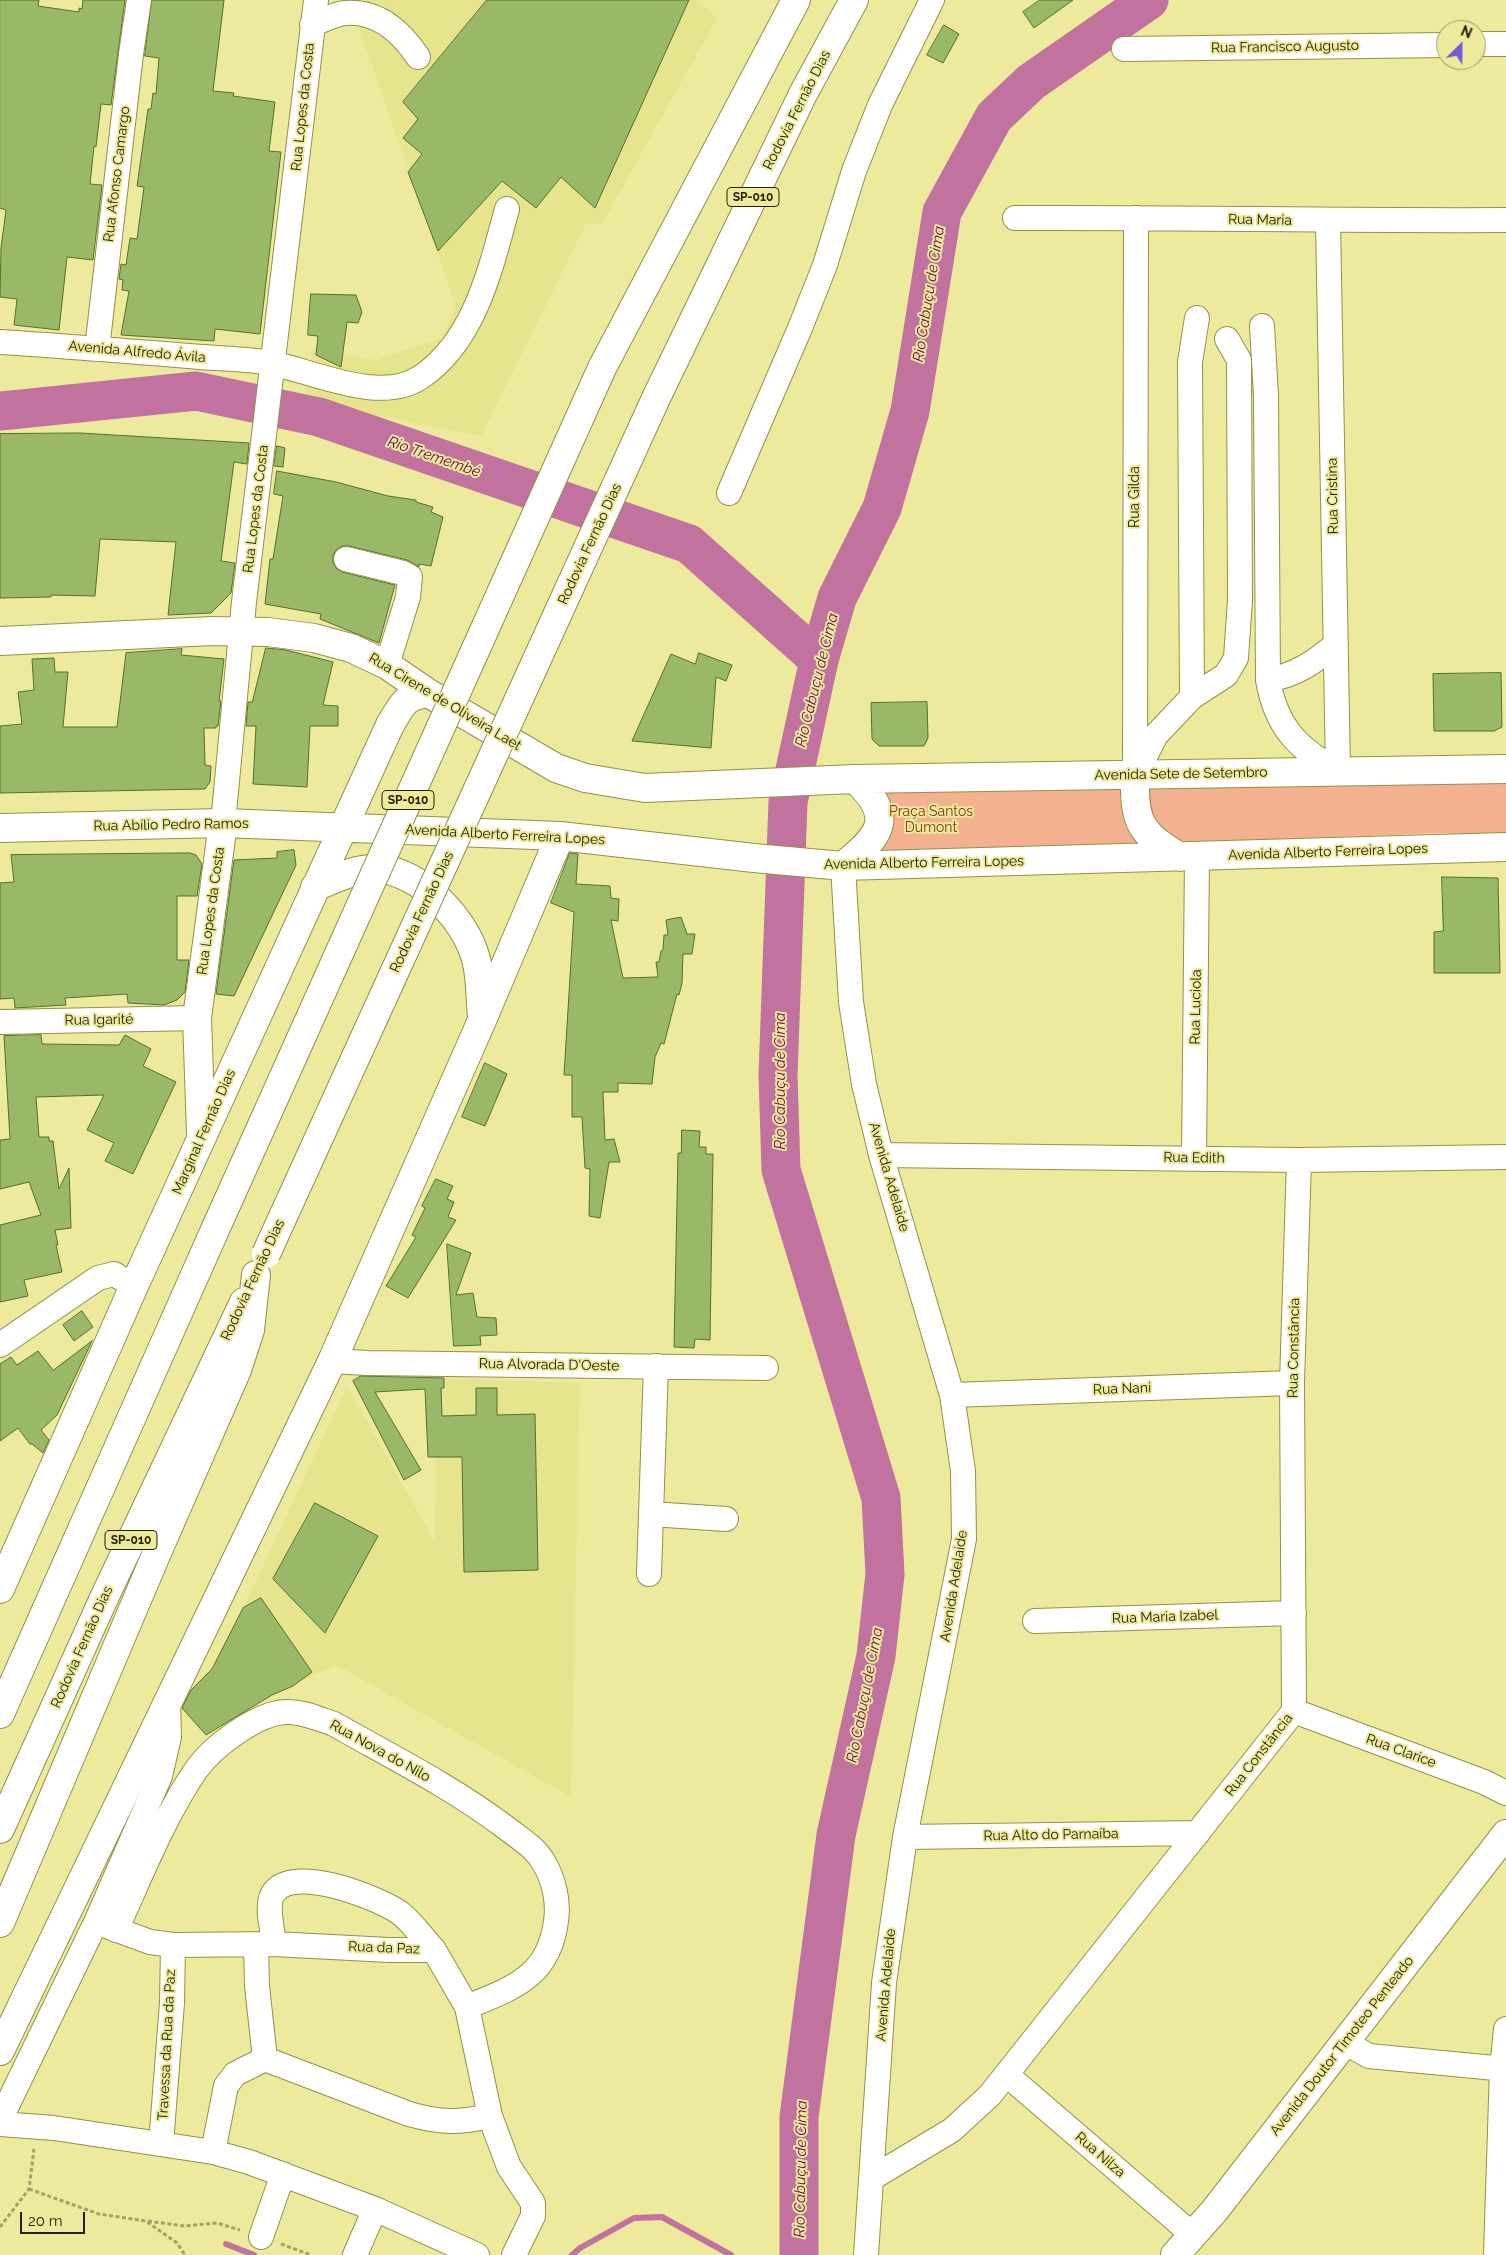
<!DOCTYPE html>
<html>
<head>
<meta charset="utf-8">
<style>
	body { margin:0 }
	#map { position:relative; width:1506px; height:2255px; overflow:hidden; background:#edea9d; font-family:Raleway,sans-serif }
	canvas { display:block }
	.north { position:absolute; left:1436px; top:20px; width:50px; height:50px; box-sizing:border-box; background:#edea9d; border:1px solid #9c9a5f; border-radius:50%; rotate:23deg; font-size:14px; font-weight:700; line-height:20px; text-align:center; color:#232102 }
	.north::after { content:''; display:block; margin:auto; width:18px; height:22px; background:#705bd5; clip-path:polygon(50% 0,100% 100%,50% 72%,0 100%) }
	.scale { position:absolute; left:20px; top:2212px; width:65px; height:22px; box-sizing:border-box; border:2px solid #232102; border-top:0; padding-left:6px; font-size:15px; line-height:18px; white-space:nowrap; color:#232102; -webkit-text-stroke:4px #edea9d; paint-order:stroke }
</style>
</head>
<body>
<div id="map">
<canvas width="1506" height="2255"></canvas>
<div class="north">N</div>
<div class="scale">20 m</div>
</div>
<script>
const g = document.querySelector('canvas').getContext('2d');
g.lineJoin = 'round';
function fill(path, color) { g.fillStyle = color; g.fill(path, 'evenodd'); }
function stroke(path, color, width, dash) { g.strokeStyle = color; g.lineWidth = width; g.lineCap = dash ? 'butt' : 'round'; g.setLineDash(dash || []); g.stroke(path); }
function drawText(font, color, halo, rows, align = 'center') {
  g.font = font + ' Raleway,sans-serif'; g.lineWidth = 4; g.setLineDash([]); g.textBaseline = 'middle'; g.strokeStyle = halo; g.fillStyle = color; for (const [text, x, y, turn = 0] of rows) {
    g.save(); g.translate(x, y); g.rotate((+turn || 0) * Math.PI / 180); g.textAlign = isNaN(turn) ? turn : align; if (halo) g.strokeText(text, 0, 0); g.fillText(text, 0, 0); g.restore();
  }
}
const built = new Path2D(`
	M349 0H698V2L717 18 602 224H586L481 436 304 401 313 350 377 360 442 338 456 306Z
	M437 1378 580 1383 571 1797 336 1665 286 1688 240 1615 347 1386 435 1542Z`);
const green = new Path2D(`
	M1506 773V836L1443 833 875 855 881 789Z`);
const stream = new Path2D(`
	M226 2244 254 2255
	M572 2255 580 2248 634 2218 662 2217 731 2255`);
const river = new Path2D(`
	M0 411 196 391 319 417 689 544 819 660
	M799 2255V2117L836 1835 876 1656 885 1574 881 1498 781 1170 778 1075 788 802 819 660 837 598 882 508 910 411 942 212 994 117 1031 82 1149 0`);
const building = new Path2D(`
	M0 0H39L38 6 79 12V8L82 9 83 0H125L111 105 101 104 96 147 94 146 90 184 102 185 93 260 67 257 59 330 14 325 17 299 0 297 1 248 6 210 0 208Z
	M152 0H224L213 91 234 93 233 96 275 102 269 151 281 152 260 334 215 329 214 341 121 335 129 291 122 290 123 280 119 279 121 264 126 265 130 238 137 239 144 187 137 186 148 109H151L153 93 156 94 159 58 145 56Z
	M487 0H689L595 208 561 177 536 208 502 181 438 251 408 172 422 154 403 138 418 119 403 102Z
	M1040 0H1073L1034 28 1023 12Z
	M944 25 959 34 943 63 927 55Z
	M311 294 356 295 362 312 358 323 347 322 341 367 316 355 318 336 308 335Z
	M80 433 249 443 247 464 234 462 221 561 235 563 231 593 211 613 168 615 176 542 100 539 95 596 51 595V597L0 598V434Z
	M277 446 285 448 283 467 274 466Z
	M277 471 336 482 388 496 416 500V502L433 507 431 512 443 517 431 566 419 564V567L407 560 349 546H342L336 550 333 555V563L337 569 342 572 395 585 379 643 320 619 321 614 265 604 270 559H273L283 496 274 494Z
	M266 648 286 650 333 662 323 705 338 706V726H310L307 787 253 784 256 726H246L248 702H252Z
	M182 649 181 655 224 659 219 701H221L218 726H216V728H204L205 765 211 766 210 782 205 789 0 793V726L22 724 18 692 34 690 32 659 54 658 55 672H68L63 727H117L126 653Z
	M699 653 732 665 726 681 716 677 711 748 632 741 671 654 695 664Z
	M1501 673 1502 727 1494 731H1434L1433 674Z
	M927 702 928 738 924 746H879L872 739 871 703Z
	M294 850 296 865 234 996 216 994 234 860 277 858V852Z
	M190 853 196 855 202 864 197 896H177V960H189L185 992 177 1000 164 1005 128 1003 127 994 65 998 66 1005 15 1008 14 998 0 999V883L14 882 11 855Z
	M570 853 578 854 576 884 610 886 611 898 619 899 618 921 611 920 623 978 658 977 656 962H659L661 951 663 950 664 935H668L666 920 681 917 687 934H695L692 954H683L682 983 679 995 677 994 664 1044 661 1043 655 1057 652 1084 618 1083V1092H603L605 1140 614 1139 620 1162H609L600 1218 589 1216 590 1169 585 1168 582 1117H572V1075H564L574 912 551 903Z
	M1442 877 1498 878 1500 973H1434V932L1443 931Z
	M41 1035 42 1044 119 1045 125 1035 151 1049 143 1066 176 1082 133 1174 105 1161 114 1143 87 1130 104 1095 36 1097 39 1137H49V1141H53L59 1189 69 1168 71 1228 55 1230 58 1245H56L62 1272 24 1280 28 1296 0 1302V1225L41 1215 29 1182 0 1189V1140L10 1139 4 1036Z
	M485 1063 507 1074 485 1126 462 1117Z
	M682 1130 700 1131 699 1147H706V1154H713L710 1340 695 1339 694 1348 674 1347 678 1153H681Z
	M436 1179 453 1186 447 1199 454 1202 448 1217 456 1220 408 1298 386 1286 416 1237 412 1235 425 1208 422 1206Z
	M447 1244 471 1253 456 1295 473 1293 477 1317 496 1318 497 1335 480 1336 481 1345 454 1346Z
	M82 1311 93 1327 74 1341 63 1325Z
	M92 1341 57 1415 41 1430 49 1440 43 1453 32 1444H30L18 1428 0 1441V1364L11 1357 17 1365 38 1351 53 1370Z
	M361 1376 444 1378V1388H441L442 1416 476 1415V1388H497V1415L535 1414 538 1570 464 1572 462 1457H428L425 1389 375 1392 421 1470 404 1480 353 1381Z
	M315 1503 378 1536 325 1633 273 1579Z
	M261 1598 312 1672 293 1686 272 1695 206 1735 182 1708 191 1690 212 1669 243 1608Z`);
const path = new Path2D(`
	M29 2189 99 2214 146 2221 177 2243 185 2255
	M148 2221 184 2226 217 2223 240 2230
	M0 2227 29 2189 34 2149
	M281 2244 311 2255`);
const minor = new Path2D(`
	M312 25C323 20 334 14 345 13 378 10 402 33 418 57
	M1476 44H1506
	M1124 49 1446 45
	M1015 218C1178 217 1342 221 1506 220
	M1262 326 1266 396 1268 680C1276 727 1298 749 1338 771L1328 221
	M0 342C63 346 126 351 189 356 217 359 248 358 275 364 317 373 381 404 421 377 475 341 491 267 507 209
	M97 349 131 54 139 0
	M729 493 800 328 825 265 854 171 880 105 932 0
	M346 559 403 573 410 577 408 597 387 665
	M1268 680C1296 675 1315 662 1336 644
	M1192 697 1190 362 1197 318
	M1137 772 1156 735 1192 697 1226 675 1236 658 1240 600 1239 360 1227 339
	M1135 776 1136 218
	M223 823 244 602 316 0
	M843 866 851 1002 864 1084 881 1155 952 1395 963 1471 964 1539 905 1837 884 1983 866 2255
	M0 1022 197 1018
	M881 1155 1299 1160 1506 1157
	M1194 1158 1197 857
	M0 1345 98 1278 114 1274 134 1286
	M332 1361 367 1363 766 1368
	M952 1395 1292 1383
	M651 1514 726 1519
	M649 1574 656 1366
	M1035 1621 1294 1613
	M1294 1711 1484 1782 1506 1793
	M905 1837 1198 1833
	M96 1922 150 1942 173 1945 274 1944 389 1950H434L467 2007 490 2116 509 2167 533 2203V2216L514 2255
	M116 1930C140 1878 163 1818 196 1770 212 1747 257 1713 286 1712 302 1711 319 1719 334 1724 392 1757 452 1787 505 1827 519 1838 535 1847 544 1863 554 1880 559 1902 556 1921 549 1977 513 1988 467 2007
	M274 1944C273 1931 267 1911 271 1898 284 1860 377 1897 400 1913 413 1923 423 1938 434 1950
	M1344 2042 1369 2056 1506 2069
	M265 2059 409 2114C441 2123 458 2123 490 2116
	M1007 2075 1193 2235
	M0 2120 96 1922 160 1776 169 1737 168 1701
	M0 2124 54 2128 213 2152 249 2162 375 2209 477 2255
	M161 2144 172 2003 173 1945
	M213 2152 226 2086 235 2074 265 2059 257 1986 256 1946
	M872 2178 952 2130 990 2095 1294 1711 1292 1383 1299 1160
	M261 2237 283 2174
	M355 2255 375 2209
	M1496 2255 1502 2068 1506 2029`);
const major = new Path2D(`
	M0 641 212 631 268 632 314 638 351 648 387 665 428 693 556 768 585 778 645 788 855 779 1506 769
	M1135 776C1134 823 1140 833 1180 857
	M0 828 223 823 560 836 754 858 843 866 1506 847
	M843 866C881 835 896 818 855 779
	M315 887C336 878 358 867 381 869 423 874 465 920 476 959 481 977 480 998 482 1016
	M201 1133 197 1018 223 823
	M0 1589 134 1286 390 725C402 706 403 696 428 693
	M0 2051 332 1361 483 1018 560 836
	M1175 2255 1215 2210 1506 1834`);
const highway = new Path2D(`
	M602 368 796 0
	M657 396 803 94 854 0
	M0 1714 214 1232
	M0 1829 104 1598 244 1302
	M0 1923 156 1555 237 1370 250 1330 256 1275`);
const highwayBridge = new Path2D(`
	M214 1232 602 368
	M266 1254 657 396`);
const shields = [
	[753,197,52],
	[408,800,52],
	[131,1540,52]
];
const shieldNames = [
	["SP-010",753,197],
	["SP-010",408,800],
	["SP-010",131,1540]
];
const streetNames = [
	["Rua Francisco Augusto",1285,47,-1],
	["Rua Lopes da Costa",303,107,-84],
	["Rodovia Fernão Dias",797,110,-63],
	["Rua Afonso Camargo",117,174,-83],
	["Rua Maria",1260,220,1],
	["Avenida Alfredo Ávila",137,352,5],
	["Rua Cristina",1333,496,-91],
	["Rua Gilda",1135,497,-90],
	["Rua Lopes da Costa",256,509,-83],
	["Rodovia Fernão Dias",590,544,-65],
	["Rua Cirene de Oliveira Laet",445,702,31],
	["Avenida Sete de Setembro",1181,774,-1],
	["Rua Abílio Pedro Ramos",171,825,-1],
	["Avenida Alberto Ferreira Lopes",505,835,3],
	["Avenida Alberto Ferreira Lopes",1328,852,-2],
	["Avenida Alberto Ferreira Lopes",924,863,-1],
	["Rua Lopes da Costa",211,911,-82],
	["Rodovia Fernão Dias",422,912,-65],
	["Rua Luciola",1196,1007,-89],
	["Rua Igarité",99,1020,-1],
	["Marginal Fernão Dias",204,1132,-66],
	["Rua Edith",1194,1158,1],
	["Avenida Adelaide",889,1177,74],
	["Rodovia Fernão Dias",253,1280,-65],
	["Rua Constância",1294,1348,-89],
	["Rua Alvorada D'Oeste",549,1365,1],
	["Rua Nani",1122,1389,-2],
	["Avenida Adelaide",954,1586,-81],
	["Rua Maria Izabel",1165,1617,-2],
	["Rodovia Fernão Dias",82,1647,-66],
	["Rua Nova do Nilo",380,1751,29],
	["Rua Clarice",1401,1751,20],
	["Rua Constância",1259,1755,-52],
	["Rua Alto do Parnaíba",1051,1835,-1],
	["Rua da Paz",384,1948,2],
	["Avenida Adelaide",886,1985,-85],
	["Travessa da Rua da Paz",167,2045,-87],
	["Avenida Doutor Timoteo Penteado",1342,2046,-52],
	["Rua Nilza",1100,2155,41]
];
const parkNames = [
	["Praça Santos",931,812],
	["Dumont",931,828]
];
const waterNames = [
	["Rio Cabuçu de Cima",929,294,-81],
	["Rio Tremembé",434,457,19],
	["Rio Cabuçu de Cima",817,680,-76],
	["Rio Cabuçu de Cima",780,1081,-90],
	["Rio Cabuçu de Cima",865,1695,-79],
	["Rio Cabuçu de Cima",801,2169,-89]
];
fill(built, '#e7e48e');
fill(green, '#f4b190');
stroke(stream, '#c1729e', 6);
stroke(river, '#c1729e', 39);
fill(building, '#99b969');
stroke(building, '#566f2d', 1);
stroke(minor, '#949146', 26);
stroke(major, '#949146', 30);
stroke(highway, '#949146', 30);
stroke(path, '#a4a165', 3, [4, 2.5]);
stroke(minor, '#fff', 24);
stroke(major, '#fff', 28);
stroke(highway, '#fff', 28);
stroke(highwayBridge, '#949146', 30, []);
stroke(highwayBridge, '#fff', 28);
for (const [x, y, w] of shields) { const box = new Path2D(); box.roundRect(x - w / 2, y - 9.5, w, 19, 4); g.fillStyle = '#edea9d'; g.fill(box); stroke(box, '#232102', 1); }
drawText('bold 12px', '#232102', null, shieldNames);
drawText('14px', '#232102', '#edea9d', streetNames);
drawText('14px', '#81380a', '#edea9d', parkNames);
drawText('italic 15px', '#6b084a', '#edea9d', waterNames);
</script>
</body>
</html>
